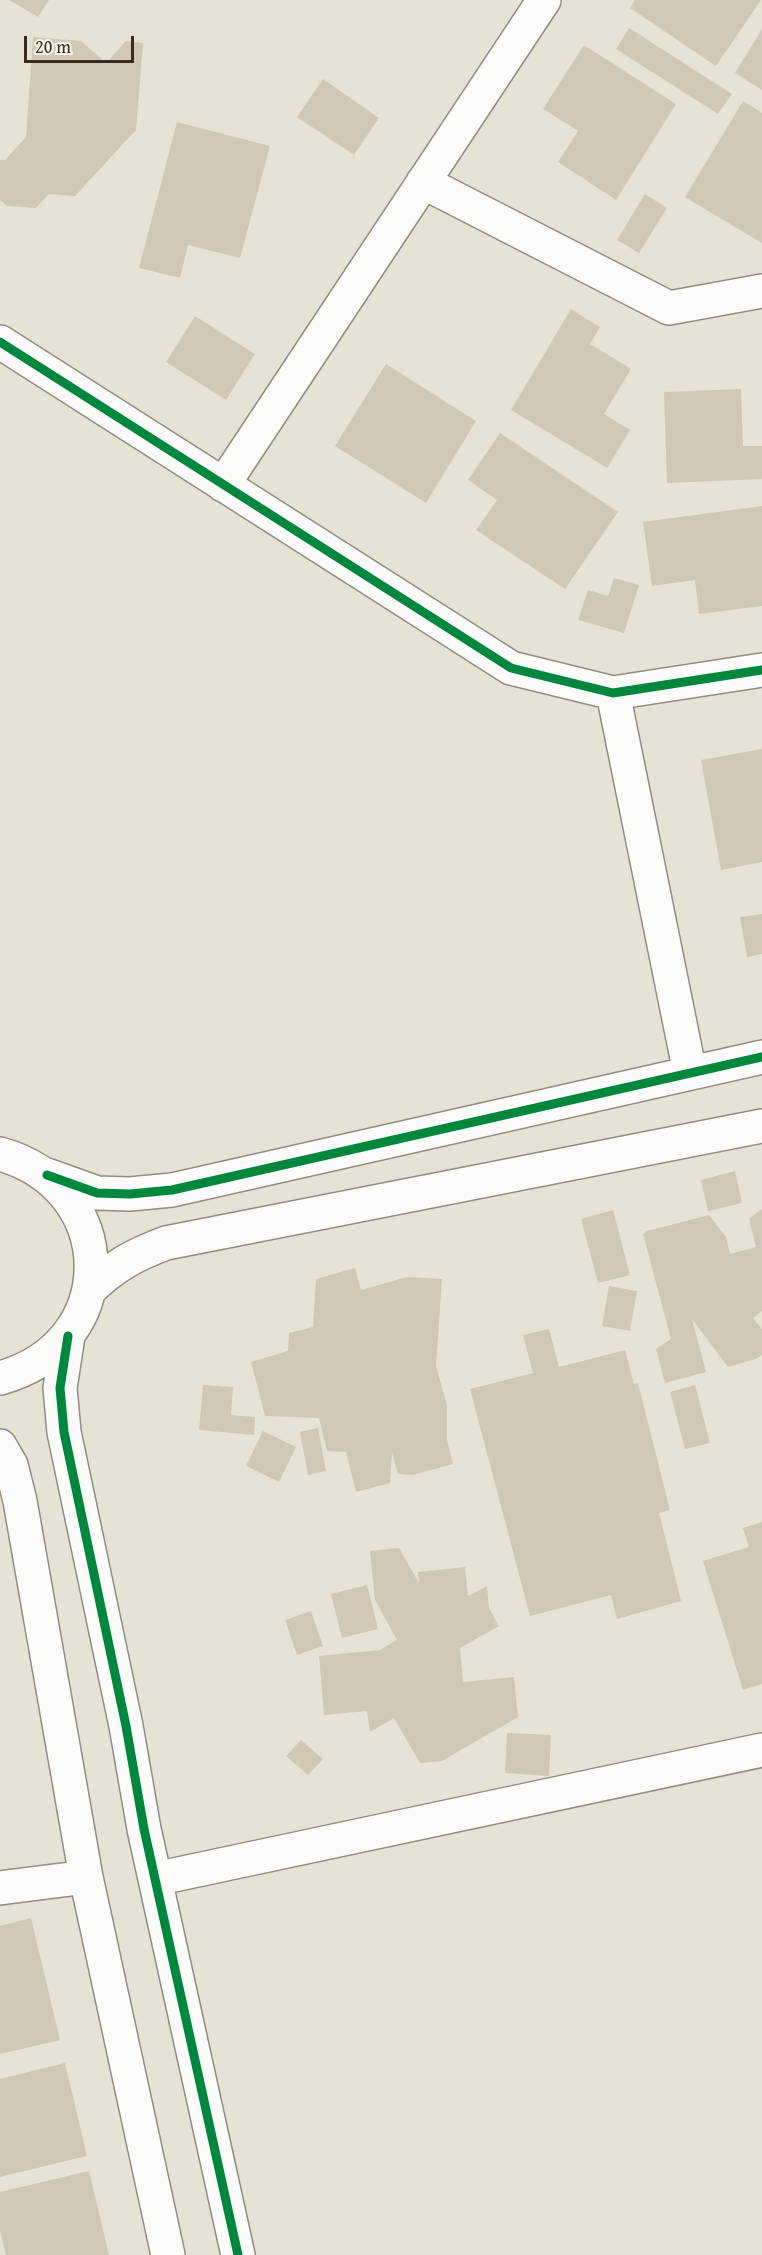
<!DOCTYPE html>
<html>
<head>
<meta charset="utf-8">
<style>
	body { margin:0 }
	#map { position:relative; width:762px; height:2255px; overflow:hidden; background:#e6e3d5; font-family:"Gentium Book Plus",serif }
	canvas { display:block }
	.scale { position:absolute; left:24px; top:36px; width:110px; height:27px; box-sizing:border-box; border:3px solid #3b2a1e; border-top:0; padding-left:8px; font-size:18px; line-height:21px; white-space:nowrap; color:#3b2a1e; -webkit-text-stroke:4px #f7f3e8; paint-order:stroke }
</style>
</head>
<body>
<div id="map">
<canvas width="762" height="2255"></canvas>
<div class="scale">20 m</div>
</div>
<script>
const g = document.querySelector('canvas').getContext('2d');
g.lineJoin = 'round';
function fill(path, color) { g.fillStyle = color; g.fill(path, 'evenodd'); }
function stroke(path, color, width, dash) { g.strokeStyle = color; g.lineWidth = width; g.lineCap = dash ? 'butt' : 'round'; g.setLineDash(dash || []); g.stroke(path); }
const building = new Path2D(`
	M9 0H49L38 17Z
	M635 0H761L716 66 630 8Z
	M629 28 732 94 718 114 616 49Z
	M762 29V90L735 73Z
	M33 37 81 41 106 63 126 41 143 43 136 130 75 196 49 194 36 208 7 206 0 200V160H5L26 137Z
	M584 45 676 104 616 200 558 162 578 131 543 109Z
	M323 79 379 118 354 155 297 117Z
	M743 101 762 113V243L685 197Z
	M177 122 270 146 240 258 188 245 180 278 139 268Z
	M645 194 667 208 639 253 617 240Z
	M571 309 600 327 590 344 631 369 604 414 630 430 607 468 511 410Z
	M195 316 255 354 226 400 166 362Z
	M386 364 476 421 426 503 335 446Z
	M741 389 743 446H762V479L667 483 664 392Z
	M500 433 618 512 565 589 476 530 497 500 468 480Z
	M762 506V606L699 614 695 580 652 586 643 522Z
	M614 578 639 585 624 633 578 620 588 590 608 596Z
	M762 749V862L721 870 701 760Z
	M762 914V954L747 957 740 917Z
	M735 1171 742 1203 708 1211 701 1180Z
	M762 1209V1311L753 1318 762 1329V1355L756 1359 728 1367 692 1319 706 1372 665 1383 656 1349 671 1339 643 1234 647 1231 709 1215 726 1237 730 1254 756 1247 749 1219Z
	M613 1210 630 1275 598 1283 581 1219Z
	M355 1268 361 1290 407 1277 442 1279 436 1366 447 1405V1440L453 1464 413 1475 398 1474 392 1453 390 1483 356 1492 346 1452 327 1451 319 1418 265 1416 251 1362 288 1351 289 1333 313 1327 316 1279Z
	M609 1286 637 1291 630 1331 602 1326Z
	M549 1329 559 1367 625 1350 634 1384 638 1383 670 1510 659 1513 681 1601 617 1619 611 1595 530 1616 470 1389 533 1373 523 1335Z
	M203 1385 233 1387 231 1415 255 1417 254 1435 199 1430Z
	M695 1385 710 1443 685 1449 670 1392Z
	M318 1428 326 1471 308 1475 300 1432Z
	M263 1431 296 1447 279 1482 246 1466Z
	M762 1522V1684L743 1690 703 1561 749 1547 743 1528Z
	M399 1548 419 1583 418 1572 465 1567 468 1596 487 1586 489 1608 499 1626 460 1648 463 1682 514 1677 518 1717 442 1761 420 1763 394 1718 370 1732 367 1711 324 1715 319 1656 380 1650 397 1640 375 1600 370 1551Z
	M367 1585 378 1629 342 1638 331 1594Z
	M311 1611 323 1646 297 1655 285 1620Z
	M507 1733 551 1735 549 1776 505 1773Z
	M301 1740 323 1759 308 1775 286 1756Z
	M31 1918 60 2040 0 2054V1926Z
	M65 2063 87 2156 0 2177V2079Z
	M89 2171 109 2255H6L0 2231V2192Z`);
const minor = new Path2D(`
	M423 182 669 308 762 291
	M0 342 511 668 613 693 762 670
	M223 485 544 0
	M613 693 690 1073
	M0 1154C121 1188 122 1345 0 1378
	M47 1175 97 1193 130 1194 172 1190 762 1057
	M89 1290C114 1266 134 1255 166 1243L762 1126
	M68 1336 60 1388 64 1432 126 1726 144 1829 238 2255
	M0 1446 11 1465 20 1501 86 1877 168 2255
	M155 1879 762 1750
	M0 1888 86 1877`);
const cycleway = new Path2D(`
	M0 342 511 668 613 693 762 670
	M47 1175 97 1193 130 1194 172 1190 762 1057
	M68 1336 60 1388 64 1432 126 1726 144 1829 238 2255`);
fill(building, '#d1c7b5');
stroke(minor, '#918d84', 36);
stroke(minor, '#fbfbf9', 33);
stroke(cycleway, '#00873e', 9);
</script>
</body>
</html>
